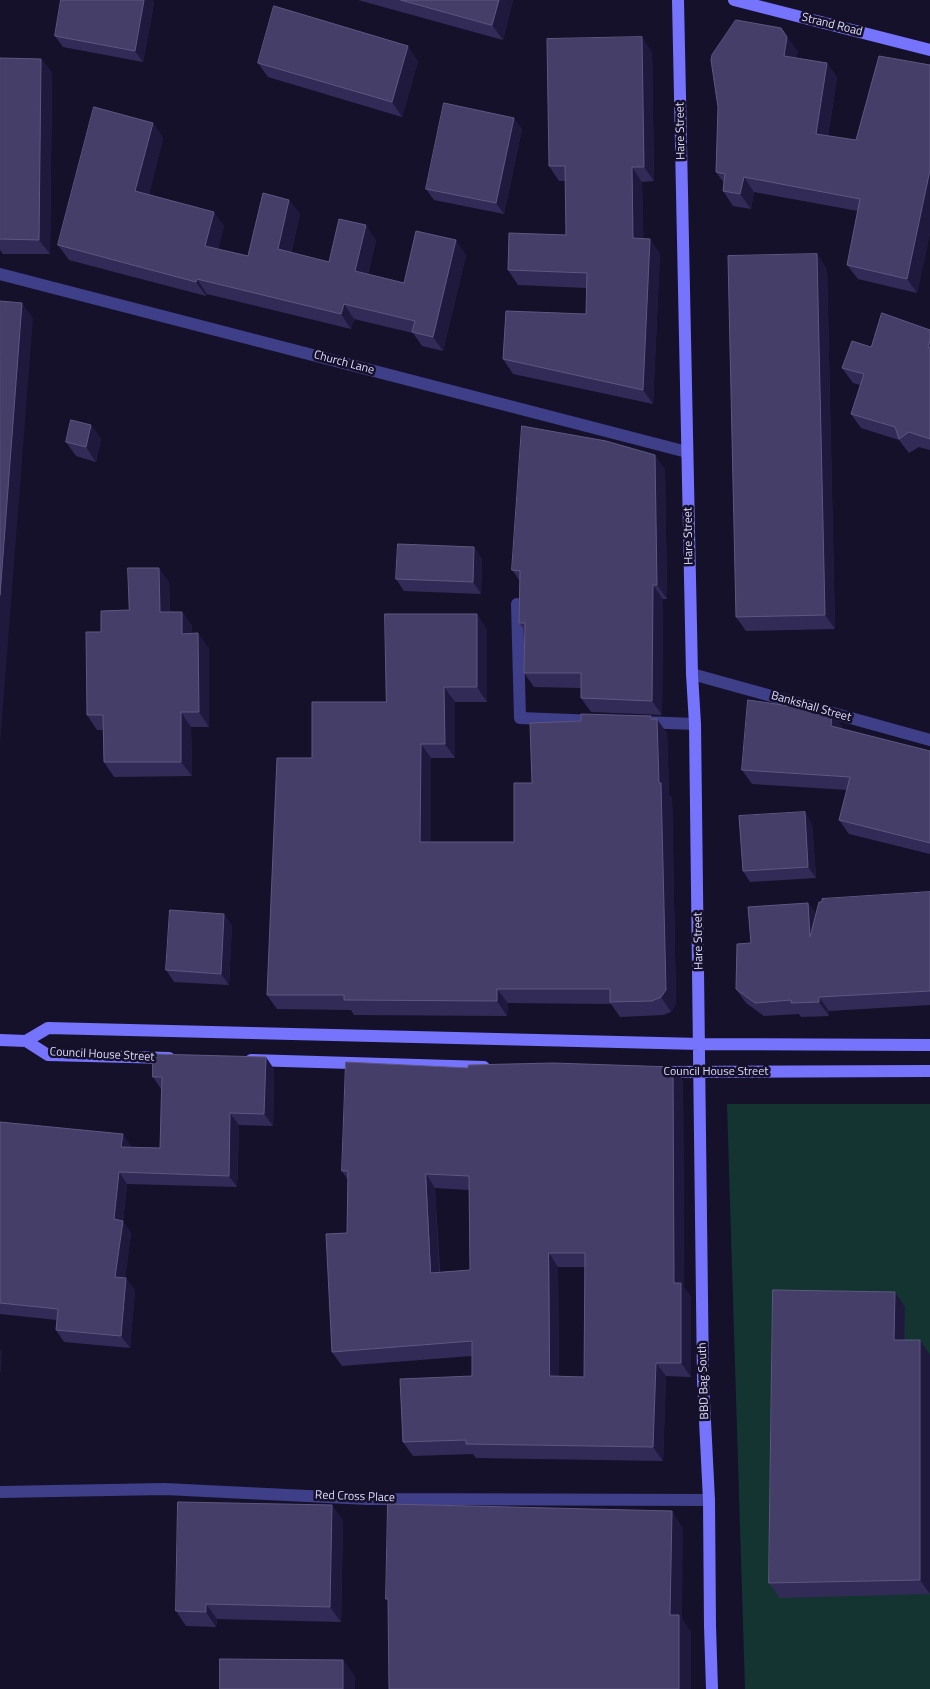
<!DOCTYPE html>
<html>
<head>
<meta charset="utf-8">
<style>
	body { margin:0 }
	canvas { display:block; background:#15112a }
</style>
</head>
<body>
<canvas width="930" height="1689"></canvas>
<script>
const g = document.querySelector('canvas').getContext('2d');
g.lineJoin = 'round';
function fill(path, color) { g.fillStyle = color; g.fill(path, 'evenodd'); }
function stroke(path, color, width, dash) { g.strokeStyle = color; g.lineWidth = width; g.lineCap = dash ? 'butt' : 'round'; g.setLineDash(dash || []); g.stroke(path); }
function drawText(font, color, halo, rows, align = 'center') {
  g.font = font + ' "Titillium Web",sans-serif'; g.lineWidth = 5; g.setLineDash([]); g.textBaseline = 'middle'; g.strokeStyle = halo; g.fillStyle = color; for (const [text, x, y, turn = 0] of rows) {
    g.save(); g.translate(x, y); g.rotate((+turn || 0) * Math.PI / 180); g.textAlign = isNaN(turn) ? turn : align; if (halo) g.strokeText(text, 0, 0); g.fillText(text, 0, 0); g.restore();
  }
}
const green = new Path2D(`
	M727 1104H930V1689H745Z`);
const street = new Path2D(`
	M0 274 687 452
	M517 604 520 718 598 721
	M692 674 930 740
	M643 722 695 724
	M0 1492 165 1489 368 1499 709 1500`);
const secondary = new Path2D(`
	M678 0 692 674 695 724 703 1381 709 1500 710 1626 712 1689
	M734 0 930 50
	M0 1040 26 1041 48 1055 169 1058
	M26 1041 48 1028 700 1044 930 1045
	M251 1060 484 1067
	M661 1072 930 1071`);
const wall = new Path2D(`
	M61 0H152L154 3 143 62 63 47 55 36Z
	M358 0H513L503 40Z
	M798 51 796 58 827 63 837 78 828 136 856 140 930 65V233L917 293 858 279 847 265 858 211 754 192 751 209 733 206 723 191 724 183 716 172 718 107Z
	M652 52 654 181 642 182 643 238 660 253 653 404 513 374 503 359 586 314 587 288 518 285 508 270 566 235 565 181H559L549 166Z
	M0 58 41 59 52 73 50 254H3L0 250Z
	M418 61 402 117 268 77 258 63Z
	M153 123 163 138 149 194 224 226 218 249 248 256 289 200 300 214 291 253 329 262 376 240 368 274 404 283 466 255 443 351 422 346 413 333 354 319 351 329 207 294 206 296 69 260 58 245Z
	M522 129 504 214 434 200 426 189Z
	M827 269 835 629 746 631 736 617Z
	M930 330V450L919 447 909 453 899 440 861 428 851 414 860 385 853 383 842 368 871 347Z
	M91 425 101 439 96 462 76 456 66 442Z
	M665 469 667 599H663L662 715 591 712 581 698V688L534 687 524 673 525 631 519 623 520 581 512 570Z
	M482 558 481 594 404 591 396 579Z
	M169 582 170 612H182L192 626V634L209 648V727H191L192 776 114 777 104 762 103 730H97L87 715 101 632 129 610Z
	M487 629V702H455V758H431V842H514L532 783 653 719 667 733 669 795 672 798 676 1004 671 1012 663 1015 620 1017 611 1004 508 1003 507 1016 354 1015 351 1010 277 1009 267 995 312 758 386 702Z
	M842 726V729L930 751V854L849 834 839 820 847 790 752 784 742 770Z
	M812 824 816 878 750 882 743 871Z
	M930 892V1005L829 1011V1016L801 1017 799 1014 764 1016 746 1003 736 989 751 943 808 903 816 914Z
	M232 925 229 985 174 982 166 970Z
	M673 1067 683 1081 684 1287 691 1297V1377L666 1376 663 1461 476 1458 473 1454 413 1456 403 1442 472 1376V1356L342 1366 332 1352 347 1233 348 1180 342 1171 468 1068ZM435 1188 469 1190 470 1270 440 1272ZM558 1267H585L584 1377H559Z
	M274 1069 273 1126 239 1125 237 1187 127 1184 123 1222 131 1233 125 1278 135 1290 130 1348 64 1342 56 1330 57 1320 0 1314V1122L131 1146V1147L160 1148 161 1089 153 1077Z
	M905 1307 904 1340 930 1355V1594L780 1598 769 1583Z
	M343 1520 341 1622 217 1619 216 1627 186 1626 176 1611Z`);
const shadedWall = new Path2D(`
	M144 0H152L154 3 143 62 135 51Z
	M499 0H513L503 40 492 25Z
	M642 37 652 52 654 181 644 167Z
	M787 37 798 51 794 71 784 56Z
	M408 46 418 61 402 117 392 102Z
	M41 59 52 73 50 254 39 240Z
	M827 63 837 78 826 148 816 134Z
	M514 118 522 129 504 214 496 203Z
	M153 123 163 138 146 206 135 191Z
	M632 167 642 182 644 253 633 238Z
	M930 170V233L917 293 907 279Z
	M744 177 754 192 751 209 740 194Z
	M289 200 300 214 288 264 278 249Z
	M214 212 224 226 216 260 205 246Z
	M366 225 376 240 365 285 355 271Z
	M650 239 660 253 653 404 643 390Z
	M456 240 466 255 443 351 433 337Z
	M817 254 827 269 835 629 825 615Z
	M197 279 207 294 206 296 196 282Z
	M22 303 33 318 0 744V595Z
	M344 304 354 319 351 329 341 314Z
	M91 425 101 439 96 462 86 447Z
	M655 455 665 469 667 599 657 585Z
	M474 547 482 558 481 594 473 582Z
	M159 568 169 582 170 627 160 612Z
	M653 585 663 599 662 715 652 701Z
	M182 612 192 626V648L182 634Z
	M477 614 487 629V702L477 687Z
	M198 633 209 648V727L199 712Z
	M444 687 455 702V758L445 744Z
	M181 712 191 727 192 776 181 762Z
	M832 712 842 726 840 740 831 726Z
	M651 716 657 726V719L667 733 669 795 672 798 676 1004 671 1012 661 997 659 783Z
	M421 744 431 758V856L420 842Z
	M805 812 812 824 816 878 808 867Z
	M808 903 818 917 810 937Z
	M224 914 232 925 229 985 221 974Z
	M497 989 508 1003 507 1016 497 1001Z
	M819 997 829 1011V1016L819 1002Z
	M266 1057 274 1069 273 1126 264 1114Z
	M673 1067 683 1081 684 1287 691 1297V1377L681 1363 674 1283Z
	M230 1113 239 1125 237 1187 229 1176Z
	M123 1134 131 1146 130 1159 121 1147Z
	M119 1172 127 1184 123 1222 131 1233 124 1289 115 1277 114 1219Z
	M426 1174 435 1188 440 1287 431 1273Z
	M549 1253 558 1267 559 1390 550 1376Z
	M126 1278 135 1290 130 1348 121 1336Z
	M895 1292 905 1307 904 1354 894 1340Z
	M920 1340 930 1355V1594L920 1580Z
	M0 1349 2 1352 1 1373 0 1372Z
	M656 1363 666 1376 663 1461 653 1447Z
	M332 1505 343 1520 341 1622 330 1607Z
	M672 1511 683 1528 682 1618 691 1632V1689H679L670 1615Z
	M206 1604 217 1619 216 1627 206 1612Z
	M343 1660 355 1676V1689H343Z`);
const building = new Path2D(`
	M61 0H144L135 51 55 36Z
	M401 0H499L492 25Z
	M274 6 408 46 392 102 258 63Z
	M736 20 781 28 787 37 784 56 827 63 816 134 856 140 879 56 930 65V170L907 279 847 265 860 199 744 177 740 194 723 191 725 174 716 172 718 107 711 60 712 55Z
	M642 37 644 167H632L633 238 650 239 643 390 503 359 506 311 586 314 587 273 508 270 509 233 566 235 565 166H549L547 39Z
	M0 58 41 59 39 240 0 239Z
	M444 103 514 118 496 203 426 189Z
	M94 107 153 123 135 191 214 212 205 246 248 256 263 193 289 200 278 249 329 262 339 219 366 225 355 271 404 283 416 231 456 240 433 337 412 332 415 321 344 304 341 314 197 279 196 282 58 245Z
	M817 254 825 615 736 617 728 256Z
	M0 301 22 303 0 595Z
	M882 313 930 330V340L928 347 930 348V439L909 432 899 439 895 427 851 414 864 374 842 368 852 341 871 347Z
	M71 420 91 425 86 447 66 442Z
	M522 426 606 441 655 455 657 585H653L652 701 581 698V673H524L525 623H519L520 571 512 570Z
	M398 544 474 547 473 582 396 579Z
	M128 568H159L160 612H182V634L198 633 199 712H181V762H104L103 715H87L86 632H101V611L129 610Z
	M385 614H477V687H444L445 744H421L420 842H514V783H532L530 723 581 721V714L651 716V719H657L659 783H661L666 990 661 997 652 1001 610 1002V989H497V1001L344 1000V995H267L277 758H312V702H386Z
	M748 700 832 712 831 726 930 751V843L839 820 850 777 742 770Z
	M805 812 808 867 743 871 739 816Z
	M930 892V991L819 997V1002L791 1003V1000L755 1003 736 989 737 944 751 943 748 907 808 903 810 937 819 902H822V899Z
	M170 910 224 914 221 974 166 970Z
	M153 1054 266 1057 264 1114 230 1113 229 1176 119 1172 114 1219 123 1221 115 1277 126 1278 121 1336 56 1330 58 1309 0 1303V1122L123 1134 121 1147 160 1148 162 1077H153Z
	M346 1062 468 1068V1065L553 1063 673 1067 674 1283H681V1363H656L653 1447 466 1444V1440L403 1442 400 1379 472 1376V1341L332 1352 326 1234 347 1233 348 1171H342ZM426 1174 469 1176 470 1270 431 1273ZM549 1253H585L584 1377 550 1376Z
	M773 1290 895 1292 894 1340H920V1580L769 1583Z
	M178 1502 332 1505 330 1607 206 1604V1612L176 1611Z
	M388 1504 672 1511 670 1615H679V1689H389L388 1599H386Z
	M220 1659 343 1660V1689H220Z`);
const streetNames = [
	["Strand Road",832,25,14],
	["Hare Street",681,131,-91],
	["Church Lane",344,363,15],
	["Hare Street",689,536,-91],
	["Bankshall Street",811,707,16],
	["Hare Street",699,941,-91],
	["Council House Street",102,1055,3],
	["Council House Street",716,1072],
	["BBD Bag South",704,1381,-92],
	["Red Cross Place",355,1497,2]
];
fill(green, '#143432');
stroke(street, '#3f3e88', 12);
stroke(secondary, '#7674fc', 12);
fill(wall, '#332b57');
fill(shadedWall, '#1f193d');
fill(building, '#453e69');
stroke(building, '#5e5780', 1);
drawText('12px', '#dfdbfe', '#15112a', streetNames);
</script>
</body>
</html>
